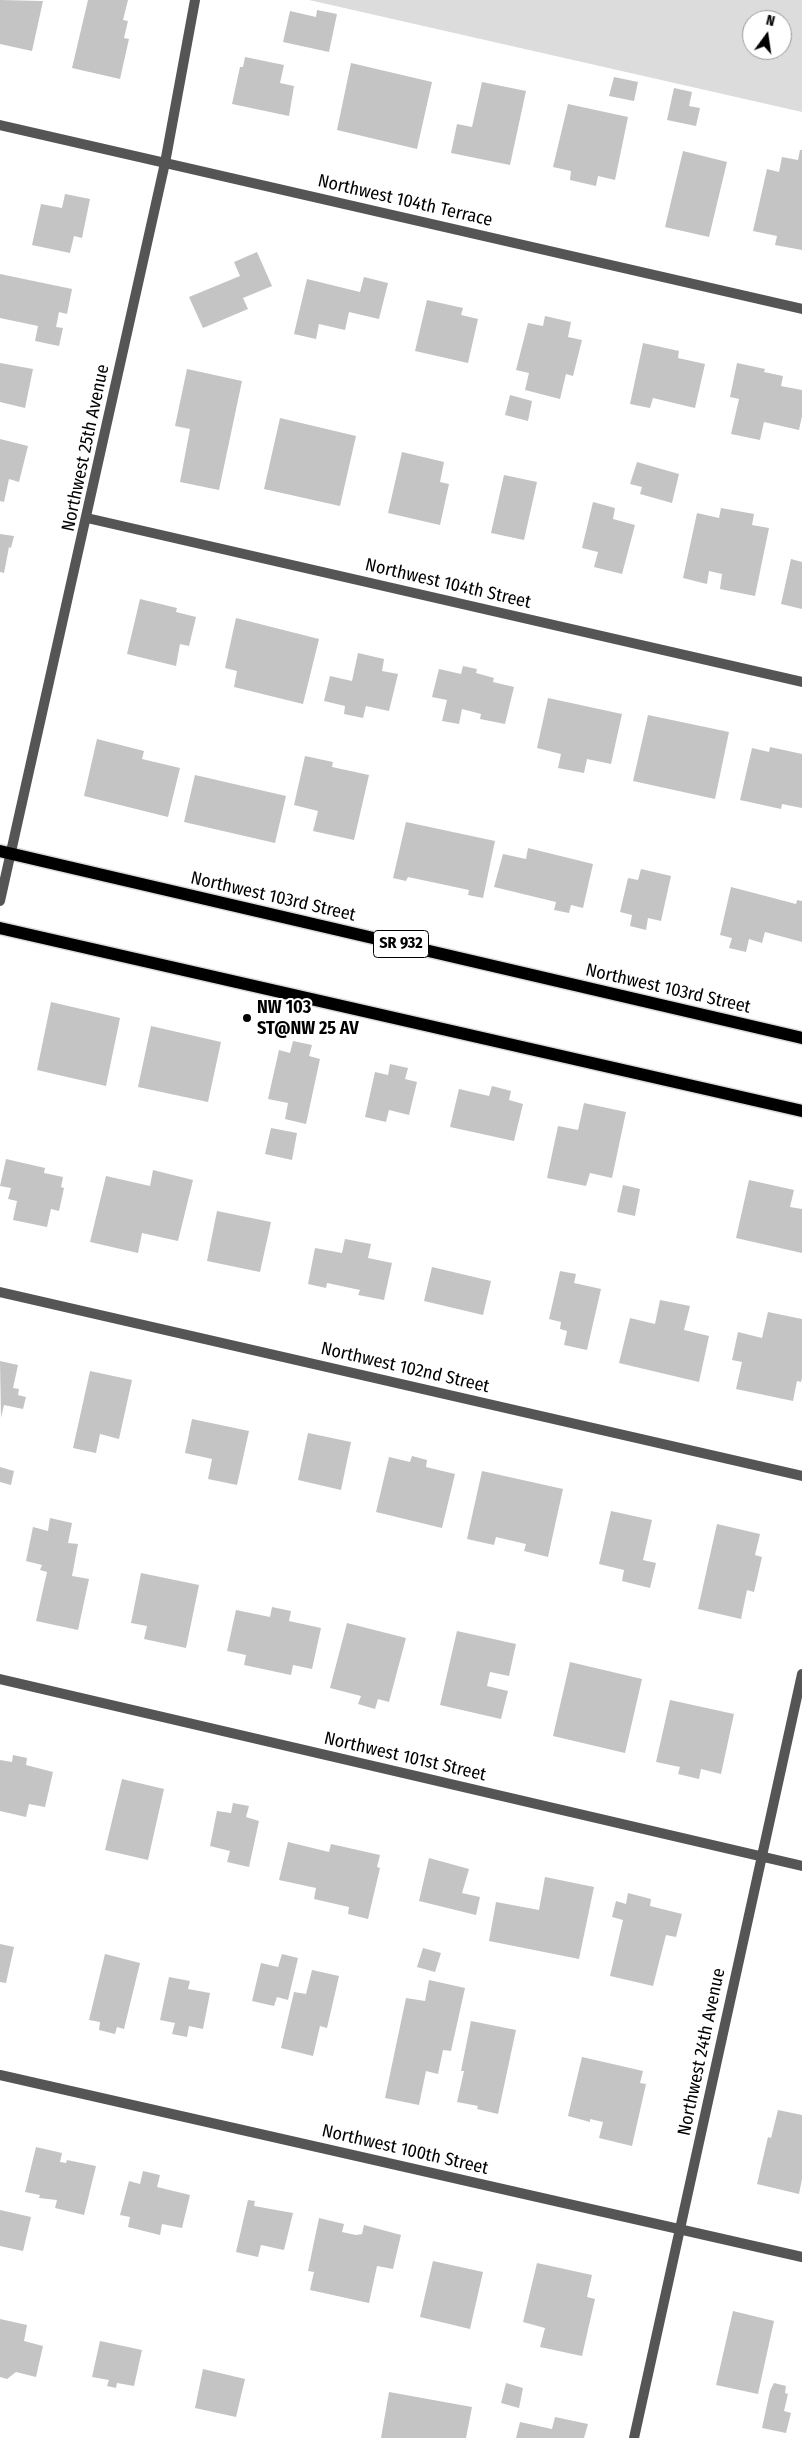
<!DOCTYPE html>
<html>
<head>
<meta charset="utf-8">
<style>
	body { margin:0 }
	#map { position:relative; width:802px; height:2438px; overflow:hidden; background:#fff; font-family:"Fira Sans Condensed",sans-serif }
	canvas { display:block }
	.north { position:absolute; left:742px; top:10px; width:50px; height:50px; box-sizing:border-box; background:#fff; border:1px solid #999; border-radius:50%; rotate:14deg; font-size:14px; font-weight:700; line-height:20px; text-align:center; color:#000 }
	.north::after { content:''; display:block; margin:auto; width:18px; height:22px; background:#000; clip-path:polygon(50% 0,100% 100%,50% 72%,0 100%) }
</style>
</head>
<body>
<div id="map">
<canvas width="802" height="2438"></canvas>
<div class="north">N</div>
</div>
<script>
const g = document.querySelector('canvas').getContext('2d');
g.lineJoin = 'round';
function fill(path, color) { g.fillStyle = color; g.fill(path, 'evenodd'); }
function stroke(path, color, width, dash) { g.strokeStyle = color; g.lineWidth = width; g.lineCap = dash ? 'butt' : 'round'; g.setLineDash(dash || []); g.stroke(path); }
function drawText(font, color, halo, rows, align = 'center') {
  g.font = font + ' "Fira Sans Condensed",sans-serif'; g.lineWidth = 4; g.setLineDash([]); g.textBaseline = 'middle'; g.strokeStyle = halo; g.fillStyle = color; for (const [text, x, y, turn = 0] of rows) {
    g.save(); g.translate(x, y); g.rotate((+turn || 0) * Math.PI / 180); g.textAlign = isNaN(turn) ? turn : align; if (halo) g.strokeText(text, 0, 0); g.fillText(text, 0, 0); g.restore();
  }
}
const green = new Path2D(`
	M309 0H802V112ZM752 20H782V50H752Z`);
const building = new Path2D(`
	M0 0 43 1 32 51 0 44Z
	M88 0H128L123 20 128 21 124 38 129 39 120 79 72 68Z
	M317 10 337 14 329 52 283 42 290 11 316 17Z
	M245 57 284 65 280 83 294 86 289 116 232 104 240 67H243Z
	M351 63 432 82 417 149 337 130Z
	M614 77 638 82 634 101 609 96Z
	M482 82 526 91 510 165 451 153 457 124 472 127Z
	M674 88 692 92 689 106 700 108 696 126 667 120Z
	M568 104 628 117 615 180 598 176 596 186 570 180 571 171 553 167Z
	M800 150H802V250L775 245 777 236 753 231 767 169 779 172 782 157 798 160Z
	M683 151 727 162 709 237 665 227Z
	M65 194 90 199 82 238 74 236 70 253 32 245 41 204 62 208Z
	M257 252 272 286 243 298 248 309 203 328 189 297 240 276 234 262Z
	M0 274 72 289 67 314 59 312 56 327 63 328 59 346 35 341 38 326 0 318Z
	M364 277 388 283 379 319 349 312 345 330 319 324 316 339 294 334 307 279 360 292Z
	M427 300 463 308 461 315 478 319 468 363 415 351Z
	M545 316 571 322 568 337 582 340 573 376 566 374 560 399 525 390 529 373 516 370 528 323 543 326Z
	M643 343 679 351 678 358 705 364 695 408 653 398 650 408 630 404Z
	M0 363 33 369 25 408 0 402Z
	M737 363 765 369 764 372 783 376 781 386 802 390V416L799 430 764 422 760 440 731 434 739 399 730 397Z
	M187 369 242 381 219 490 180 482 190 429 175 426Z
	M510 395 532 401 528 421 505 415Z
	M280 418 356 436 340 506 264 489Z
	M0 439 28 446 19 482 9 479 4 502 0 501Z
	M402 452 444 462 440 482 449 484 440 525 388 513Z
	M637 462 679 474 672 503 640 494 642 487 630 484Z
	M504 475 537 482 524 540 491 533Z
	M593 502 615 508 613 519 635 525 622 574 594 567 598 552 582 548Z
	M721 508 754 514 752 525 769 528 755 596 720 589 722 574 709 571 707 584 683 578 697 513 719 518Z
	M0 534 14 536 11 548 9 547 4 573 0 572Z
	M791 559 802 562V609L781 604Z
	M140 599 177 608 176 612 196 617 189 646 180 644 176 666 127 654Z
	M236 618 319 639 303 704 234 687 237 671 225 668Z
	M358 653 384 659 382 671 398 674 389 711 366 706 363 718 344 714 345 706 324 701 330 676 352 681Z
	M463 666 477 669 476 673 494 678 493 682 514 687 505 724 480 719 481 714 462 709 459 724 442 721 447 700 432 697 439 669 461 674Z
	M548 698 622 714 611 764 587 759 584 773 558 768 561 754 537 748Z
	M648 715 729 732 715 799 633 781Z
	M97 739 144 751 142 759 180 768 168 817 84 796Z
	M770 747 802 754V808L782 804 781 809 740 800 752 748 769 752Z
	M305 756 333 762 332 767 369 775 354 840 313 831 318 811 294 805Z
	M195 775 286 796 275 843 184 822Z
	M406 822 495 841 483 898 468 895 469 890 408 877 406 881 393 878Z
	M528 848 593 864 583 908 571 905 569 913 554 910 556 902 494 887 503 854 526 859Z
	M641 869 671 876 661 921 648 918 646 930 630 926 632 915 620 912 628 878 638 880Z
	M731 887 796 904 797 900 802 901V942L765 932 762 943 749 939 746 952 729 948 732 938 720 935Z
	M51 1002 120 1018 106 1086 37 1070Z
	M151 1026 221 1042 208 1102 138 1087Z
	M293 1041 312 1045 309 1056 320 1059 306 1124 285 1119 288 1103 268 1099 279 1050 290 1053Z
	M390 1064 408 1068 405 1079 417 1082 409 1115 389 1110 386 1122 365 1117 375 1072 388 1075Z
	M492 1086 511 1091 509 1100 523 1104 514 1141 450 1127 459 1089 489 1096Z
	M584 1103 626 1112 612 1178 590 1173 586 1186 547 1178 558 1126 578 1130Z
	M271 1128 297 1133 292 1160 265 1154Z
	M6 1159 45 1168 44 1173 63 1177 61 1187 64 1188 59 1211 51 1209 47 1227 13 1220 17 1201 8 1199 11 1188 0 1186Z
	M153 1170 193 1180 178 1241 142 1233 138 1253 90 1242 106 1176 150 1186Z
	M749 1180 794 1190 790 1207 802 1209V1253L736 1238Z
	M623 1185 640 1189 635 1216 617 1212Z
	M217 1211 271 1222 260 1272 207 1261Z
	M345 1239 371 1244 368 1258 392 1263 384 1300 358 1295 360 1290 327 1283 326 1288 308 1284 315 1248 342 1253Z
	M432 1267 491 1281 483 1315 424 1301Z
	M560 1271 576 1274 574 1283 601 1289 587 1350 564 1345 567 1331 560 1329 561 1322 549 1319Z
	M660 1300 690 1306 684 1330 709 1336 699 1382 619 1363 630 1318 655 1324Z
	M768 1312 802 1319V1378L801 1382 797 1381 793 1401 736 1389 742 1362 732 1360 738 1332 762 1338Z
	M0 1361 18 1365 13 1388 19 1389 18 1395 26 1397 23 1409 4 1405 1 1418Z
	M90 1371 132 1380 119 1439 100 1434 96 1453 73 1448Z
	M192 1419 249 1431 237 1485 208 1479 212 1459 185 1453Z
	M308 1433 351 1442 341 1490 298 1480Z
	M412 1456 427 1460 426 1467 455 1474 442 1528 376 1512 389 1457 410 1462Z
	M0 1467 14 1471 11 1485 0 1482Z
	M482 1471 563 1489 548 1557 524 1551 526 1544 496 1537 494 1545 467 1539Z
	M611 1511 652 1520 643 1560 656 1563 650 1588 622 1581 624 1570 599 1564Z
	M50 1518 72 1523 68 1543 78 1544 72 1576 89 1579 78 1630 36 1621 47 1572 40 1570 42 1565 26 1561 33 1527 48 1531Z
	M717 1524 760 1534 755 1555 762 1557 754 1592 747 1590 741 1619 698 1609Z
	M141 1573 199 1585 186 1648 144 1639 147 1626 131 1623Z
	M272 1607 291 1611 289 1621 321 1628 312 1669 293 1665 291 1675 244 1665 246 1655 227 1651 236 1610 270 1617Z
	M347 1623 406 1638 389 1702 378 1699 375 1709 358 1704 361 1696 330 1688Z
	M457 1631 516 1644 509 1676 490 1672 487 1686 508 1691 501 1719 440 1705Z
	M570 1662 642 1679 625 1753 553 1736Z
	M670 1700 734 1714 721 1774 701 1769 699 1779 678 1774 680 1767 656 1762Z
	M13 1755 27 1758 26 1765 53 1772 45 1807 29 1804 26 1817 0 1811V1760L12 1762Z
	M122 1779 164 1789 148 1860 105 1850Z
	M233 1803 249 1806 246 1817 259 1821 249 1867 227 1862 230 1851 210 1846 217 1811 231 1813Z
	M288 1842 329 1852 331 1844 380 1855 377 1867 380 1868 368 1919 348 1914 349 1907 314 1899 316 1888 279 1880Z
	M429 1858 469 1869 462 1893 480 1897 476 1915 419 1901Z
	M545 1877 594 1887 579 1959 489 1941 496 1902 539 1910Z
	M628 1893 651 1899 650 1906 682 1914 676 1937 666 1935 653 1986 610 1976 623 1920 612 1917 616 1901 626 1904Z
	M0 1944 14 1947 6 1983 0 1982Z
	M423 1948 441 1953 435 1972 417 1967Z
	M105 1954 140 1963 124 2029 117 2027 115 2034 99 2030 100 2022 89 2020Z
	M282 1954 298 1958 288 2000 277 1997 274 2006 252 2001 261 1963 278 1967Z
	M312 1970 339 1976 327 2028 320 2026 313 2056 281 2048 294 1992 306 1994Z
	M169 1977 190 1981 188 1989 210 1993 203 2029 189 2026 187 2037 172 2034 175 2023 160 2020Z
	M429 1980 465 1988 451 2051 443 2050 438 2074 426 2071 419 2105 385 2098 406 1998 425 2001Z
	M471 2021 516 2030 498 2114 477 2109 478 2106 457 2102 464 2071H461Z
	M582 2057 643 2071 640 2083 646 2084 632 2146 599 2138 603 2122 590 2119V2122L568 2116Z
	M778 2110 802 2115V2179L799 2194 757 2184 768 2137 771 2138Z
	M36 2147 62 2153 60 2162 66 2163 67 2160 96 2166 84 2215 55 2208 57 2200 39 2198 40 2195 25 2192Z
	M143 2171 160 2175 157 2187 190 2195 182 2228 162 2224 160 2235 128 2227 130 2217 120 2215 129 2181 140 2184Z
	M248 2200 255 2201 254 2206 293 2213 284 2250 261 2245 258 2257 236 2252Z
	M0 2210 31 2217 23 2251 0 2246Z
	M319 2218 344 2224 342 2232 356 2235 362 2234 364 2225 401 2235 393 2269 377 2266 369 2303 310 2290 314 2272 308 2271Z
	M433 2261 483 2272 470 2329 420 2317Z
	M537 2263 592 2275 587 2297 595 2299 582 2356 540 2347 545 2328 523 2322Z
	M733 2311 774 2321 758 2394 716 2385Z
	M0 2319 27 2325 24 2341 43 2346 36 2377 16 2372 7 2379 0 2377Z
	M100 2341 142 2350 134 2386 117 2383 116 2388 107 2386 109 2380 92 2377Z
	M203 2369 245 2379 236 2417 195 2408Z
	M506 2383 523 2388 519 2408 501 2403Z
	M774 2383 786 2386 785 2393 788 2394 784 2411 791 2413 786 2433 762 2428 770 2391Z
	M389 2392 472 2407 466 2438H381Z
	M555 2417 588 2424 584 2438H516L520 2422 552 2429Z`);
const street = new Path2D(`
	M0 125 802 309
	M87 518 802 682
	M0 901 165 163 195 0
	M0 1292 802 1476
	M0 1679 802 1866
	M0 2075 802 2257
	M634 2438 802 1674`);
const primary = new Path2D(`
	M0 851 802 1038
	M0 928 802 1111`);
const markers = [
	[247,1018,5,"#000"]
];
const shields = [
	[401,944,55]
];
const shieldNames = [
	["SR 932",401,944]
];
const streetNames = [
	["Northwest 104th Terrace",405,201,13],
	["Northwest 25th Avenue",86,448,-78],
	["Northwest 104th Street",448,584,13],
	["Northwest 103rd Street",273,897,13],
	["Northwest 103rd Street",668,989,13],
	["Northwest 102nd Street",405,1368,13],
	["Northwest 101st Street",405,1757,13],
	["Northwest 24th Avenue",702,2052,-78],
	["Northwest 100th Street",405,2150,13]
];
const poiNames = [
	["NW 103",257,1008],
	["ST@NW 25 AV",257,1029]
];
fill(green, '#dcdcdc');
fill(building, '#c4c4c4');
stroke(primary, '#dbdbdb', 15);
stroke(street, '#555', 10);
stroke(primary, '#000', 12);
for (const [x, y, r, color] of markers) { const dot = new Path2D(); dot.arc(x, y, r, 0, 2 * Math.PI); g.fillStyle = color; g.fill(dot); stroke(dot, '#fff', 2); }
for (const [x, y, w] of shields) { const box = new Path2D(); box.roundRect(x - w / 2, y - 13.5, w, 27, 4); g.fillStyle = '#fff'; g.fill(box); stroke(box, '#000', 1); }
drawText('bold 16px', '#000', null, shieldNames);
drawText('18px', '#000', '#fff', streetNames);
drawText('bold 18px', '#000', '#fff', poiNames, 'left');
</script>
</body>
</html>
